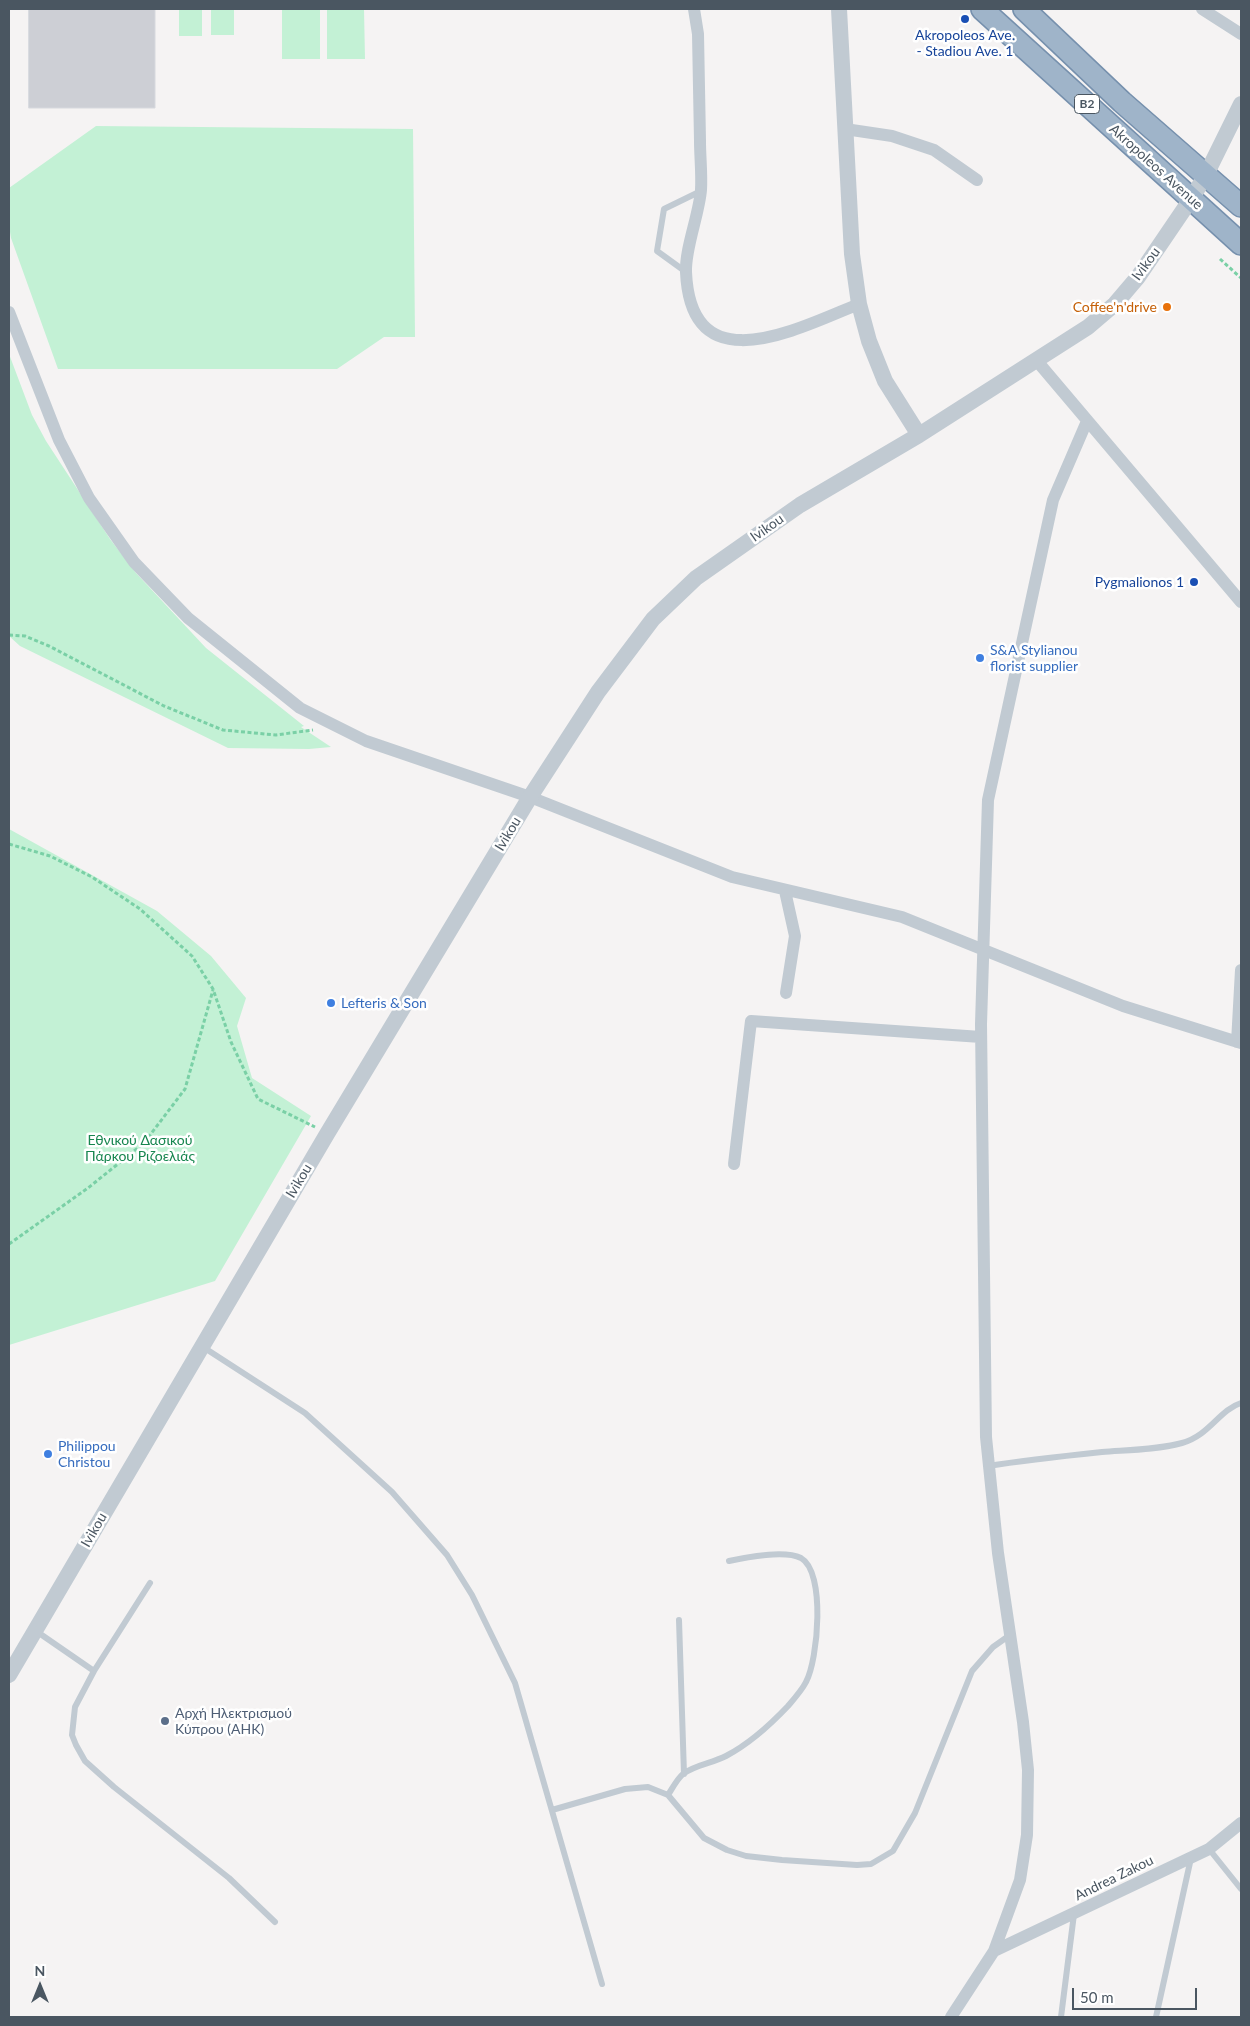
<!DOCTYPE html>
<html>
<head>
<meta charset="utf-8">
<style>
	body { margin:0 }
	#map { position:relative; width:1250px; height:2026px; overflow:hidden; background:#f5f3f3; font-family:Lato,sans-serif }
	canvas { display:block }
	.frame { position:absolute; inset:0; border:10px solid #4a5661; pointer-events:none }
	.north { position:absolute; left:15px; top:1961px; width:50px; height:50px; -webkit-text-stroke:4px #fff; paint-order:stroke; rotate:0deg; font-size:14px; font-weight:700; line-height:20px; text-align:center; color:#4a5661 }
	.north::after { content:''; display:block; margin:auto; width:18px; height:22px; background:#4a5661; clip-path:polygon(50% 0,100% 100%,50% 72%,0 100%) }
	.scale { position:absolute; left:1072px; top:1988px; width:125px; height:22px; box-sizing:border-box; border:2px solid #4a5661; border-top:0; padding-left:6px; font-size:15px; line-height:18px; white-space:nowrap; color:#4a5661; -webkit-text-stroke:4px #fff; paint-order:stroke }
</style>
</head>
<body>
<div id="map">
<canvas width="1250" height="2026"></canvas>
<div class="frame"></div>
<div class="north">N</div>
<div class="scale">50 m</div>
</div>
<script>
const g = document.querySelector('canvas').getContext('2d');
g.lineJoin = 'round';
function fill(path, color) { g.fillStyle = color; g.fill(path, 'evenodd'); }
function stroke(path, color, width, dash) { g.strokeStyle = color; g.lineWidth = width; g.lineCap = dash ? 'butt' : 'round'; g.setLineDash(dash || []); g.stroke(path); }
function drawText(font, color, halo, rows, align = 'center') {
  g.font = font + ' Lato,sans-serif'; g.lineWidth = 5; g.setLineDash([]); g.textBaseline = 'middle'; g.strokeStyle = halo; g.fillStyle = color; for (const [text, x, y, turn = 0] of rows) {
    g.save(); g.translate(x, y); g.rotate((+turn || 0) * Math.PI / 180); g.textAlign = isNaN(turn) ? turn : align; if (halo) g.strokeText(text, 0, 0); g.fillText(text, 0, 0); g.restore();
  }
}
const green = new Path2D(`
	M179 9H202V36H179Z
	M211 9H234V35H211Z
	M282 9H320V59H282Z
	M327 9H364L365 59H327Z
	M96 126 413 129 415 337H384L337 369H58L11 238 9 226V188Z
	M9 354 32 415 46 441 110 539 136 573 206 648 304 726 301 727 331 747 309 749 228 748 20 646 9 636Z
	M9 829 157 911 211 956 246 998 237 1026 252 1078 311 1116 215 1281 9 1345Z`);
const building = new Path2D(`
	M29 9H155V108H29Z`);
const path = new Path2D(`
	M1220 259 1241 278
	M9 635 25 636 49 646 164 706 223 730 276 735 313 730
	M9 844 50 856 92 877 140 909 192 956 213 989 231 1042 258 1099 315 1127
	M9 1244 88 1188 144 1143 185 1089 213 990`);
const service = new Path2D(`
	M686 272 657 251 664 209 701 191
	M203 1347 305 1413 392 1492 447 1555 472 1595 515 1683 602 1984
	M988 1466C1026 1460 1064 1456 1102 1452 1128 1450 1156 1450 1182 1443 1210 1435 1219 1410 1241 1403
	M150 1583 94 1671 75 1707 72 1735 76 1745 85 1761 114 1787 229 1878 275 1922
	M679 1620 684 1774
	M36 1631 94 1671
	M668 1795C672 1789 677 1779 683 1774 694 1765 713 1763 726 1756 747 1745 771 1724 788 1706 794 1699 802 1690 806 1682 818 1660 826 1572 801 1558 785 1550 747 1557 729 1561
	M552 1810 625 1789 648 1787 668 1795 704 1838 727 1850 746 1856 782 1860 857 1865 871 1864 893 1851 915 1813 972 1671 993 1647 1010 1635
	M1209 1849 1241 1889
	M1061 2017 1074 1914
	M1156 2017 1191 1858`);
const minor = new Path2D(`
	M694 9 698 34C699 70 699 105 700 141 700 157 702 174 701 190 699 215 685 248 686 272 691 385 797 329 859 304
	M1202 9 1241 34
	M845 129 892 136 934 150 977 180
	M9 312 59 440 89 498 134 562 188 618 300 708 366 741 530 797 732 877 902 917 1123 1006 1241 1043
	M1037 361 1241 602
	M785 891 795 936 786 993
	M1237 1042 1241 970
	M734 1164 751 1021 981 1037
	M994 1951 1209 1849 1241 1823
	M951 2017 994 1951 1020 1880 1027 1835 1028 1770 1023 1722 998 1553 986 1437 981 1024 988 800 1053 500 1087 421`);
const tertiary = new Path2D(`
	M839 9 852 254 859 304 869 341 885 381 919 435
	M9 1675 327 1134 530 797 598 692 653 619 696 578 800 505 919 435 1088 327 1115 304 1138 277 1191 199 1206 175 1241 104`);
const trunk = new Path2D(`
	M982 9 1241 244
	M1024 9 1122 102 1241 206`);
const markers = [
	[965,19,5,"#1a4fb4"],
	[1167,307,5,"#e8710a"],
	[1194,582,5,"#1a4fb4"],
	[980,658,5,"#3f7fe0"],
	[331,1003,5,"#3f7fe0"],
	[48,1454,5,"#3f7fe0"],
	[165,1721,5,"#5c6f8a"]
];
const shields = [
	[1087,104,25]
];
const shieldNames = [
	["B2",1087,104]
];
const transitNames = [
	["Akropoleos Ave.",965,35],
	["- Stadiou Ave. 1",965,51],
	["Pygmalionos 1",1184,582,"right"]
];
const streetNames = [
	["Akropoleos Avenue",1156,167,42],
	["Ivikou",1146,264,-54],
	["Ivikou",767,528,-35],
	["Ivikou",508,834,-59],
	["Ivikou",299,1181,-59],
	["Ivikou",94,1530,-60],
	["Andrea Zakou",1114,1878,-26]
];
const foodNames = [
	["Coffee'n'drive",1157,307]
];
const shopNames = [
	["S&A Stylianou",990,650],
	["florist supplier",990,666],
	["Lefteris & Son",341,1003],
	["Philippou",58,1446],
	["Christou",58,1462]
];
const parkNames = [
	["Εθνικού Δασικού",140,1140],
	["Πάρκου Ριζοελιάς",140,1156]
];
const serviceNames = [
	["Αρχή Ηλεκτρισμού",175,1713],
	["Κύπρου (ΑΗΚ)",175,1729]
];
fill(green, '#c3f1d5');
fill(building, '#cdcfd5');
stroke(building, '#d7d9de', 1);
stroke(trunk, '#7690ad', 24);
stroke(path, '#7ad0a6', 3, [4, 2.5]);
stroke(service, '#c1cad2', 6);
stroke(minor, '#c1cad2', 12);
stroke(tertiary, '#c1cad2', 16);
stroke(trunk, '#9fb4c9', 21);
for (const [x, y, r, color] of markers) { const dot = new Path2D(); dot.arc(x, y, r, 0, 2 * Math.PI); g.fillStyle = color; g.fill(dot); stroke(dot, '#fff', 2); }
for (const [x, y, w] of shields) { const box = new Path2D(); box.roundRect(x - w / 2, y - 9.5, w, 19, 4); g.fillStyle = '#fff'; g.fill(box); stroke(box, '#4a5661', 1); }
drawText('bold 12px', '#4a5661', null, shieldNames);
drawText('14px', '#164399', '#fff', transitNames);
drawText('14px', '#4a5661', '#fff', streetNames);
drawText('14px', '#c56008', '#fff', foodNames, 'right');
drawText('14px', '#366cbe', '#fff', shopNames, 'left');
drawText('14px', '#17864f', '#fff', parkNames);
drawText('14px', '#4e5e75', '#fff', serviceNames, 'left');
</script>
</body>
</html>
